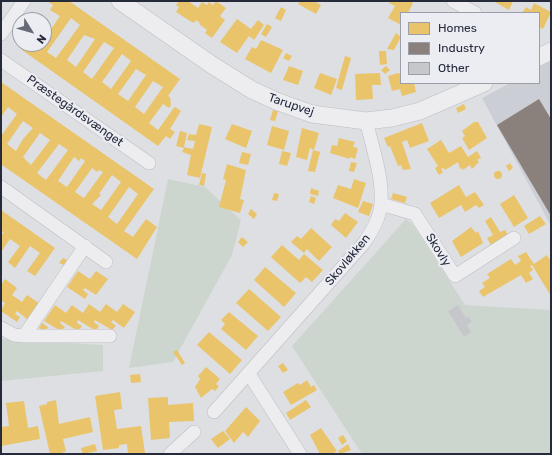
<!DOCTYPE html>
<html>
<head>
<meta charset="utf-8">
<style>
	body { margin:0 }
	#map { position:relative; width:552px; height:455px; overflow:hidden; background:#dedfe3; font-family:Rubik,sans-serif }
	canvas { display:block }
	.frame { position:absolute; inset:0; border:2px solid #262b3b; pointer-events:none }
	.legend { position:absolute; left:400px; top:12px; width:140px; height:72px; box-sizing:border-box; background:#ebedf3; border:1px solid #9c9fa9; margin:0; padding:5px 7px; list-style:none; font-size:12px; color:#262b3b }
	.legend li { display:flex; align-items:center; gap:8px; height:20px }
	.legend b { width:20px; border:1px solid #9c9fa9 }
	.north { position:absolute; left:12px; top:12px; width:40px; height:40px; box-sizing:border-box; background:#ebedf3; border:1px solid #9c9fa9; border-radius:50%; rotate:127deg; font-size:11px; font-weight:700; line-height:16px; text-align:center; color:#262b3b }
	.north::after { content:''; display:block; margin:auto; width:14px; height:18px; background:#666a76; clip-path:polygon(50% 0,100% 100%,50% 72%,0 100%) }
</style>
</head>
<body>
<div id="map">
<canvas width="552" height="455"></canvas>
<div class="frame"></div>
<ul class="legend">
<li><b style="height:11px;background:#e9c46a"></b>Homes</li>
<li><b style="height:11px;background:#8a817c"></b>Industry</li>
<li><b style="height:11px;background:#c6c7cb"></b>Other</li>
</ul>
<div class="north">N</div>
</div>
<script>
const g = document.querySelector('canvas').getContext('2d');
g.lineJoin = 'round';
function fill(path, color) { g.fillStyle = color; g.fill(path, 'evenodd'); }
function stroke(path, color, width, dash) { g.strokeStyle = color; g.lineWidth = width; g.lineCap = dash ? 'butt' : 'round'; g.setLineDash(dash || []); g.stroke(path); }
function drawText(font, color, halo, rows, align = 'center') {
  g.font = font + ' Rubik,sans-serif'; g.lineWidth = 4; g.setLineDash([]); g.textBaseline = 'middle'; g.strokeStyle = halo; g.fillStyle = color; for (const [text, x, y, turn = 0] of rows) {
    g.save(); g.translate(x, y); g.rotate((+turn || 0) * Math.PI / 180); g.textAlign = isNaN(turn) ? turn : align; if (halo) g.strokeText(text, 0, 0); g.fillText(text, 0, 0); g.restore();
  }
}
const built = new Path2D(`
	M551 61V226L482 98 510 83H539V67Z`);
const green = new Path2D(`
	M168 179 205 187 241 220 232 255 173 362 129 368Z
	M406 219 414 226 465 305 551 310V454H362L292 346Z
	M1 339 103 345V371L1 381Z`);
const homes = new Path2D(`
	M47 1H69L180 79 168 96 170 97 171 105 169 108 163 104 149 123 158 130 173 109 175 107 181 111 170 129 175 132 170 139 166 136 158 146 22 50 23 49 18 45 20 42V44H44V39L60 16 50 10 53 5ZM71 18 80 25 56 58 47 52ZM84 35 95 39 76 67 67 60ZM104 42 114 48 92 79 83 72ZM122 54 131 61 111 89 102 82ZM136 69 146 75 128 101 118 94ZM153 81 163 87 144 114 135 107Z
	M179 1H188L198 8 202 2 207 5 209 2 213 5 216 1 226 8 220 16 225 20 212 38 205 33 207 30 199 24 200 23 196 20 194 23 190 21 176 12 179 7 176 5Z
	M300 1H314L321 5 316 14 298 4Z
	M391 1H410L413 3 408 13H401V25L388 18 395 6 389 3Z
	M493 1H513L509 10Z
	M534 3 551 12 543 29 539 27V13H522L526 7 531 10Z
	M281 7 286 10 281 21 275 18Z
	M237 19 251 29 258 20 264 25 254 40 249 36 237 53 220 42Z
	M267 24 272 27 266 37 261 34Z
	M396 33 401 37 394 50 387 49Z
	M261 40 283 50 271 73 245 59 252 47 256 49Z
	M379 51H386L387 64 380 65Z
	M286 53 292 56 289 61 283 58Z
	M345 56 351 58 342 90 336 88Z
	M289 66 303 71 298 85 283 80Z
	M386 66 390 70 385 74 381 70Z
	M320 73 337 79 331 95 314 88Z
	M380 73 381 85H372L373 99 356 100 355 74Z
	M398 73 401 74V83H414L416 92 402 96 400 89 392 91 388 76Z
	M1 82 154 189 124 231 133 237 146 219 157 227 137 259 2 165 1 136 17 114 8 107 1 117ZM23 121 33 128 23 139 16 151 7 144ZM40 133 50 140 31 165 23 157ZM59 144 68 150 46 180 37 173ZM74 157 79 161 81 158 85 161 67 187 58 181ZM92 168 97 172 99 170 103 172 84 198 75 192ZM112 175 121 182 101 210 92 204 101 195 99 194ZM129 187 138 194 117 224 108 217Z
	M464 104 466 109 458 113 456 108Z
	M273 110 278 111 275 121 270 120Z
	M474 122H478L487 138 469 150 462 138 465 136 462 131Z
	M422 123 429 141 410 148 407 140 402 142 411 169 403 170 401 165 398 166 390 146 388 147 384 138Z
	M199 124 212 127 200 178 187 175 191 155 182 152 184 148 176 146 180 131 187 133 184 147 193 149 195 141 187 140 189 134 196 135Z
	M232 124 252 131 246 148 225 139Z
	M272 126 289 131 284 150 267 145Z
	M302 128 319 133 314 150 310 148 307 160 296 157Z
	M339 138 355 142 353 147 358 148 355 159 350 157V159L330 153 332 145 337 146Z
	M441 140 449 153 461 146 468 157 477 151 481 158 477 160 479 162 472 169 470 165 463 170 462 168 460 169 458 162 445 170 444 168 441 169 443 172 439 175 435 168 438 166 427 149Z
	M313 150 320 152 315 172 308 171Z
	M282 151 291 153 287 166 279 164Z
	M242 152 251 154 248 165 239 163Z
	M351 162 357 163 354 172 349 171Z
	M510 163 513 168 509 171 506 166Z
	M227 164 246 170 240 199 244 200 240 213 219 207 226 180 223 179Z
	M494 175a4 4 0 1 1 8 0a4 4 0 1 1-8 0Z
	M202 173 206 174 204 186 199 185Z
	M354 179 366 183 358 208 333 198 338 185 351 189Z
	M459 185 466 197 475 192 484 205 479 208 476 205 465 212 461 205 439 218 430 203Z
	M311 188 319 191 318 196 310 194Z
	M274 193 279 194 277 201 272 200Z
	M393 193 407 197 405 203 391 199Z
	M514 195 528 218 514 227 500 204Z
	M311 196 316 198 314 204 309 202Z
	M363 201 373 204 369 216 358 212Z
	M251 209 257 214 254 219 248 214Z
	M1 210 55 248 35 276 27 271 40 253 30 246 15 268 8 262 20 246 10 239 1 252V236L4 232 1 231Z
	M345 213 358 222 346 238 331 225 335 219 339 221Z
	M540 216 546 224 529 234 524 226Z
	M491 217 500 232 505 230 509 237 492 247 487 238 493 235 485 221Z
	M471 227 476 233 478 231 483 243 461 257 452 241Z
	M311 228 332 247 319 261 307 249 304 253 291 242 297 236 301 239Z
	M242 237 248 242 243 247 238 242Z
	M282 245 299 260 304 254 323 270 312 282 306 277 300 283 271 257Z
	M526 252 534 264 547 255 551 262V296L532 265 530 266 533 270 529 273 533 279 526 283 521 275 483 297 479 291 485 287 482 283 490 278 487 274 511 259 515 265 521 261 518 256Z
	M63 258 67 260 64 265 59 263Z
	M265 267 296 293 284 307 254 280Z
	M78 271 90 279 96 271 108 279 96 295 85 288 83 290 88 294 85 299 67 287Z
	M5 279 17 288 12 295 22 302 27 295 40 304 28 320 17 311 15 314 20 317 17 322 1 311 5 303 1 300V285Z
	M249 289 281 317 268 331 236 303Z
	M89 304 100 312 106 304 117 312 123 304 135 312 124 328 113 320 111 322 116 326 112 330 95 320 94 322 99 326 96 331 78 320 77 323 82 326 78 331 61 321 60 323 65 327 61 331 44 321 55 305 66 313 72 305 83 313Z
	M229 312 258 336 246 350 221 329 225 324 221 320Z
	M42 323 48 327 45 332 39 328Z
	M209 332 242 360 230 374 197 345Z
	M177 350 185 363 182 365 173 352Z
	M283 363 288 370 283 373 278 366Z
	M206 367 220 379 216 384 219 386 215 391 212 389 201 398 195 387 200 379 198 376Z
	M140 374 141 382 131 383 130 375Z
	M307 380 311 387 314 385 317 390 291 405 283 392 298 383 300 385Z
	M120 392 122 409 114 410 117 429 141 426 145 453 128 454 127 444 119 445V448L103 450 95 396Z
	M168 397V405L193 403 194 421 169 422 170 438 151 440 148 398Z
	M56 400 59 424 90 417 93 432 63 439 66 451 60 454H50L39 406 47 404V402Z
	M306 400 311 407 290 420 286 413Z
	M24 401 28 428 38 426 40 439 1 446V427L9 426 6 403Z
	M246 407 260 421 248 437 243 432 234 443 225 431Z
	M321 428 337 451 332 454H320L310 435Z
	M223 431 230 439 218 448 211 439Z
	M343 435 347 441 342 445 338 438Z
	M95 444 97 451 83 454 81 448Z
	M348 444 351 450 340 454 338 451Z`);
const industry = new Path2D(`
	M539 99 551 119V216L497 125Z`);
const building = new Path2D(`
	M458 305 466 318 468 316 472 322 467 325 471 332 464 337 448 311Z`);
const minor = new Path2D(`
	M453 1 475 13
	M1 34 24 1
	M1 60 149 163
	M1 187 106 262
	M381 204 415 214 455 276 514 238
	M1 328 14 335 24 336H110
	M24 336 85 246
	M249 374 300 454
	M214 412 364 243C372 231 380 218 381 203 383 178 372 145 366 121
	M170 454 194 432`);
const tertiary = new Path2D(`
	M120 1 212 65 252 90 276 101 312 114 366 121 392 118 420 111 484 83
	M539 57 551 51`);
const streetNames = [
	["Tarupvej",291,105,19],
	["Præstegårdsvænget",75,111,35],
	["Skovly",438,250,58],
	["Skovløkken",348,260,-50]
];
fill(built, '#ccced6');
fill(green, '#cdd6ce');
fill(homes, '#e9c46a');
fill(industry, '#8a817c');
fill(building, '#c6c7cb');
stroke(minor, '#bcbdc1', 14);
stroke(tertiary, '#bcbdc1', 18);
stroke(minor, '#ededf0', 13);
stroke(tertiary, '#ededf0', 17);
drawText('12px', '#262b3b', '#ebedf3', streetNames);
</script>
</body>
</html>
